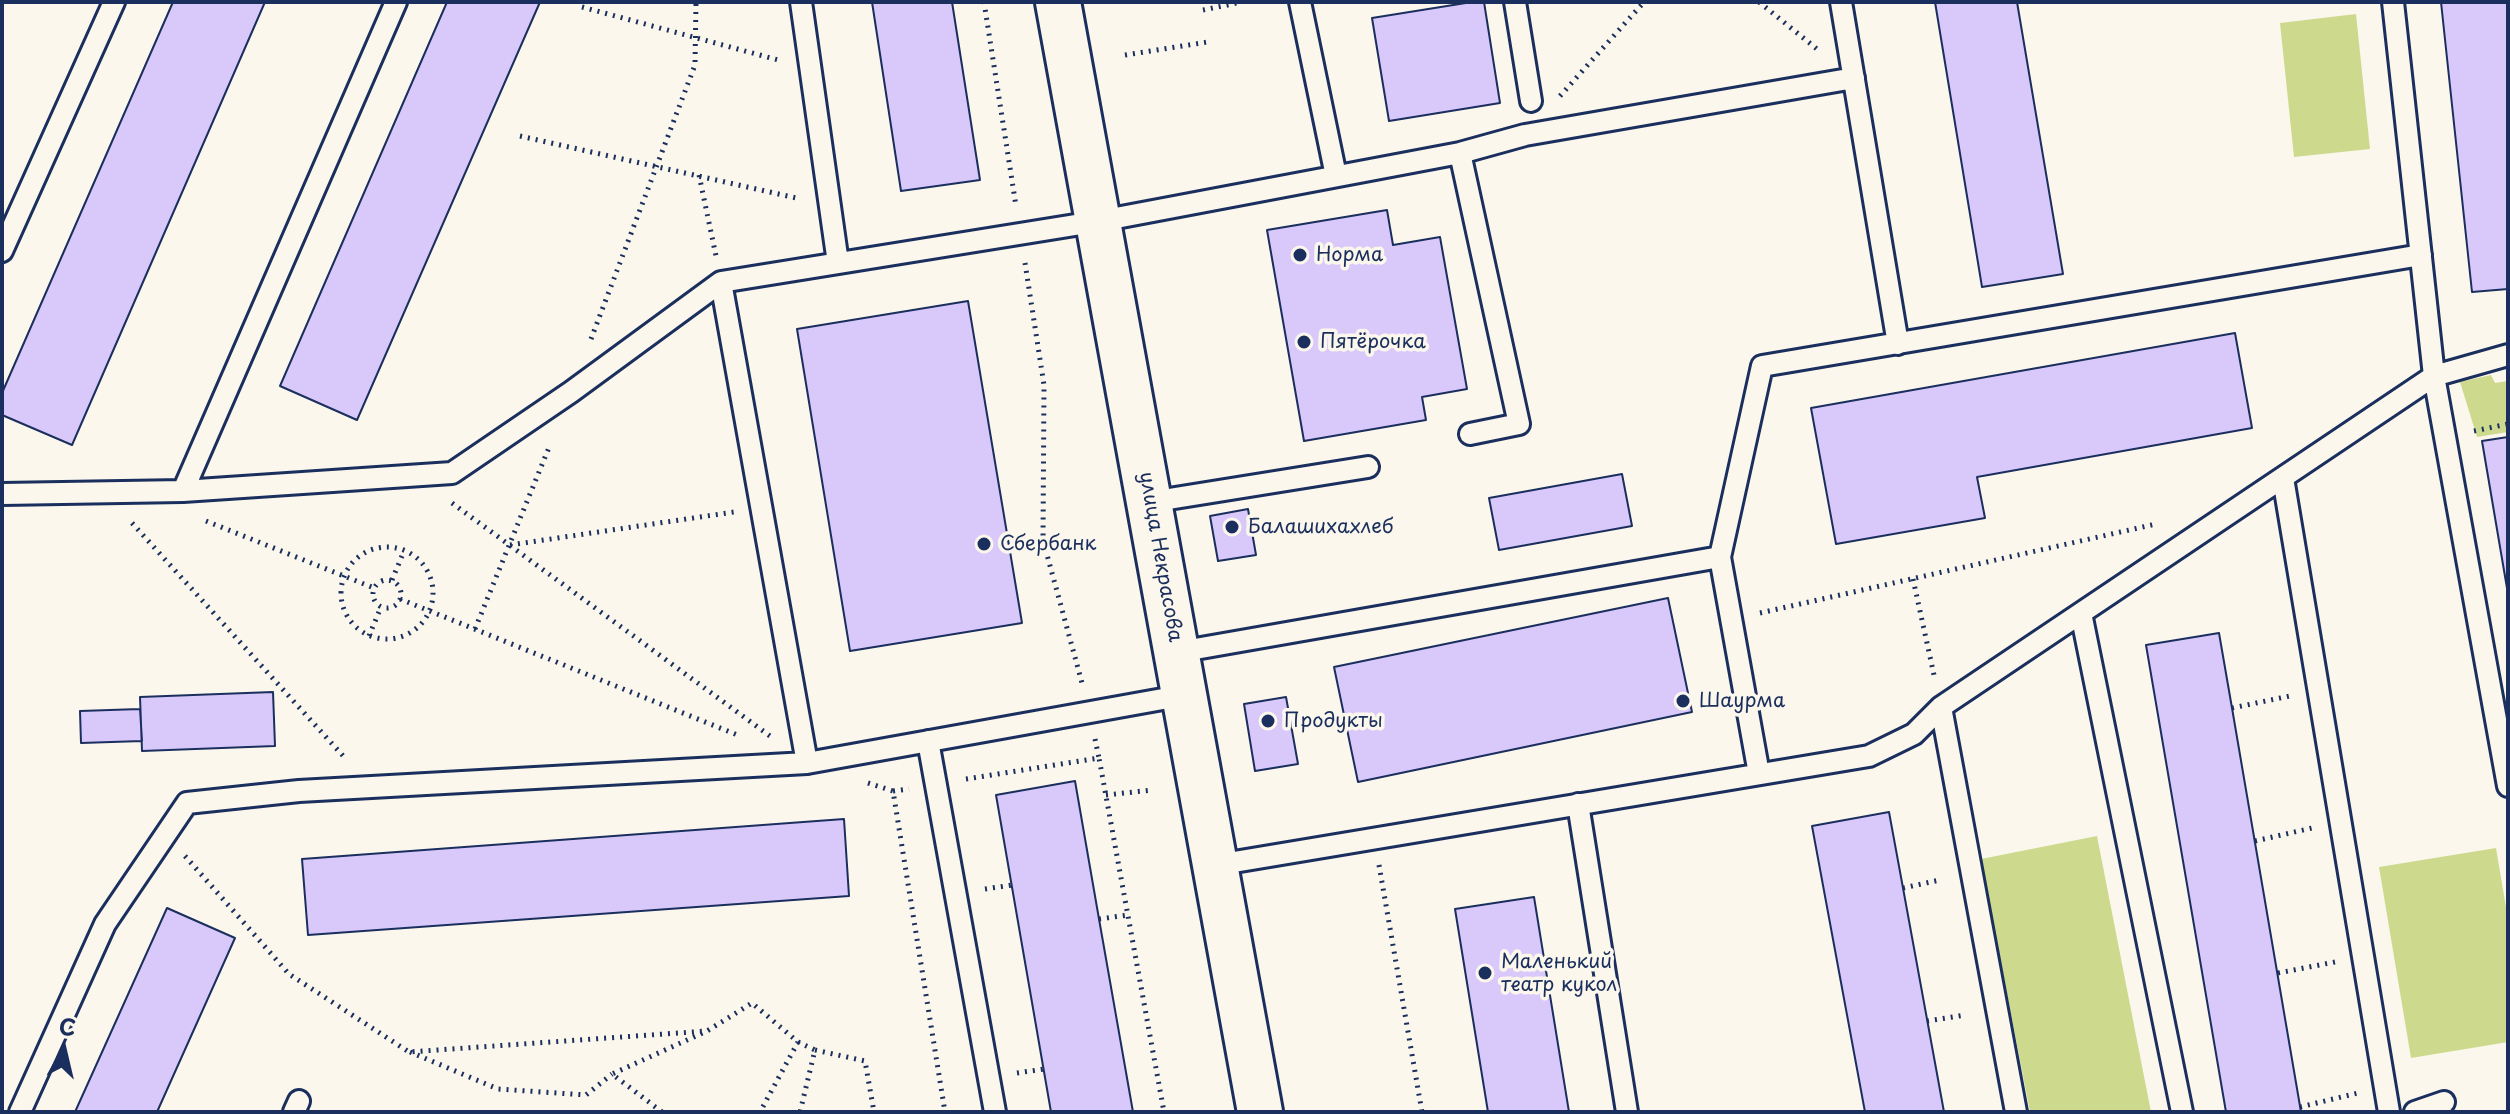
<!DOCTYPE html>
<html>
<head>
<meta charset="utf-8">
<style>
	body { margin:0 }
	#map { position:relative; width:2510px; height:1114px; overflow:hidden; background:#fbf7ec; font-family:"Playpen Sans",sans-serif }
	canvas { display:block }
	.frame { position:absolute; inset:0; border:4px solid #1b2f5e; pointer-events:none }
	.north { position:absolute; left:24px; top:1010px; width:80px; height:80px; -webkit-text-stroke:6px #fbf7ec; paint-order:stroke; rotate:8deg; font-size:22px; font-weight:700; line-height:32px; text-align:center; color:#1b2f5e }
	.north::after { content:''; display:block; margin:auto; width:28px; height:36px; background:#1b2f5e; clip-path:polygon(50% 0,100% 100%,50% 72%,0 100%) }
</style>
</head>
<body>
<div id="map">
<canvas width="2510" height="1114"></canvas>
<div class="frame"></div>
<div class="north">С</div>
</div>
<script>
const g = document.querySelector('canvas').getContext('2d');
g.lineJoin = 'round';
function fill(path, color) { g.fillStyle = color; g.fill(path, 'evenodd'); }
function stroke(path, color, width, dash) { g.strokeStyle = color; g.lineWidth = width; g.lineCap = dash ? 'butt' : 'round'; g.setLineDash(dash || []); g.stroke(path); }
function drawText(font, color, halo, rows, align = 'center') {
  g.font = font + ' "Playpen Sans",sans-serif'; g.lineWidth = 7; g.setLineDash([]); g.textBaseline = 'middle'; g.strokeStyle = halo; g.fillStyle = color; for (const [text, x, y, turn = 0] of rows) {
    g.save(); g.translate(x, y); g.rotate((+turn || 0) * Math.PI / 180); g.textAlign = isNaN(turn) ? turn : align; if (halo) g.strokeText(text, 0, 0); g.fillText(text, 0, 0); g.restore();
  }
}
const green = new Path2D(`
	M2356 14 2370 149 2294 157 2280 23Z
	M2491 375 2495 383 2508 381V432L2477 437 2460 382Z
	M2097 836 2151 1112H2030L1981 859Z
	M2496 848 2508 919V1042L2411 1058 2379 867Z`);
const building = new Path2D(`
	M173 2H265L72 445 2 415V393Z
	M447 2H540L357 420 280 386Z
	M872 2H952L980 180 901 191Z
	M1472 2H1484L1500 103 1389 121 1372 18Z
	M1935 2H2017L2063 274 1982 287Z
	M2441 2H2508V289L2472 292Z
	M1387 210 1393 245 1440 237 1467 389 1422 397 1426 420 1304 441 1267 230Z
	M968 301 1022 623 850 651 797 329Z
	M2235 333 2252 428 1977 477 1985 518 1836 544 1811 408Z
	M2508 437V594L2482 441Z
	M1622 474 1632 526 1499 550 1489 498Z
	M1248 509 1256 555 1218 561 1210 516Z
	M1668 598 1692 712 1358 782 1334 667Z
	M2219 633 2232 708 2301 1112H2226L2146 645Z
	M273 692 275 746 142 751 140 697Z
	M1286 697 1298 764 1255 771 1244 704Z
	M140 709 142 741 81 743 80 711Z
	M1075 781 1099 919 1133 1112H1051L996 795Z
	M1889 812 1903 888 1944 1112H1865L1812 826Z
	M844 819 849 896 308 935 302 859Z
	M1534 897 1569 1112H1488L1455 909Z
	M167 908 235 938 157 1112H75Z`);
const path = new Path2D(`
	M984 2 1016 206
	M1759 2 1817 49
	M582 7 782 61
	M1203 10 1242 2
	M1125 55 1208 42
	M1560 96 1644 2
	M520 136 801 199
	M699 175 716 256
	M1025 263 1044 385 1043 540 1082 683
	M591 339 695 65 696 2
	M2474 431 2508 424
	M452 503 770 736
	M206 521 374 588
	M132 523 345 758
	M510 545 734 512
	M341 593a46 46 0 1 1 92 0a46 46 0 1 1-92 0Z
	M1913 579 1934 675
	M392 580 404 551
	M373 594a14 14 0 1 1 28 0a14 14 0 1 1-28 0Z
	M400 599 740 736
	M1760 613 2156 524
	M475 629 550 445
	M369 636 381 607
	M2232 708 2290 696
	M1095 739 1099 758
	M966 779 1099 758 1164 1112
	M868 783 893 791 945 1112
	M893 791 909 789
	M1106 795 1152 790
	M2255 841 2312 828
	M185 856 289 974 409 1052 707 1031
	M1379 865 1422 1112
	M1903 888 1940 880
	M985 889 1012 885
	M1099 919 1128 915
	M2278 973 2335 962
	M1927 1021 1965 1015
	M798 1042 815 1050 800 1112
	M815 1050 865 1061 874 1112
	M410 1052 498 1089 586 1095 612 1074
	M1017 1073 1044 1069
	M2300 1107 2358 1093
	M662 1112 612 1074 707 1031 752 1003 798 1042 760 1112`);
const service = new Path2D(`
	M801 2 838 263
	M1300 2 1336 176
	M1515 2 1531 101
	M1841 2 1898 344
	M2393 2 2434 376 2508 786
	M1460 153 1519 424 1470 434
	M2 251 114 2
	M721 282 807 763 1185 695
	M2283 478 2389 1112
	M183 491 396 2
	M2 494 183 491 452 473 571 392 721 282 1100 221 1460 153 1525 135 1854 78
	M1150 502 1368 467
	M1720 557 1759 774
	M2081 613 2182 1112
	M1178 652 1720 557 1762 366 2421 255
	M1941 707 2016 1112
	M928 741 995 1112
	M1578 804 1627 1112
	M1216 865 1869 756 1914 734 1941 707 2434 376 2508 355
	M20 1112 105 924 187 803 299 791 807 763
	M294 1112 299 1101
	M2415 1112 2444 1102`);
const tertiary = new Path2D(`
	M1058 2 1260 1112`);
const markers = [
	[1300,255,8,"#1b2f5e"],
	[1304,342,8,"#1b2f5e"],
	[1232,527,8,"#1b2f5e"],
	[984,544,8,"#1b2f5e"],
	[1683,701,8,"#1b2f5e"],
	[1268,721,8,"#1b2f5e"],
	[1485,973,8,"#1b2f5e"]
];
const poiNames = [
	["Норма",1316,255],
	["Пятёрочка",1320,342],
	["Балашихахлеб",1248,527],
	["Сбербанк",1000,544],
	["Шаурма",1699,701],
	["Продукты",1284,721],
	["Маленький",1501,962],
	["театр кукол",1501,985]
];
const streetNames = [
	["улица Некрасова",1160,557,80]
];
fill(green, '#cdda8e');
fill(building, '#d9c9fb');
stroke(building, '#1b2f5e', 2);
stroke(service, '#1b2f5e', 26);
stroke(tertiary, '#1b2f5e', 50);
stroke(path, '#1b2f5e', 5, [2, 6]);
stroke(service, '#fbf7ec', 20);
stroke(tertiary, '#fbf7ec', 44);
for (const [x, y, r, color] of markers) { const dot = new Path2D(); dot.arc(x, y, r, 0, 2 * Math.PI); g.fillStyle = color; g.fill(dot); stroke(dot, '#fbf7ec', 3); }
drawText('20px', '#1b2f5e', '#fbf7ec', poiNames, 'left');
drawText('20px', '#1b2f5e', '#fbf7ec', streetNames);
</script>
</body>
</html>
